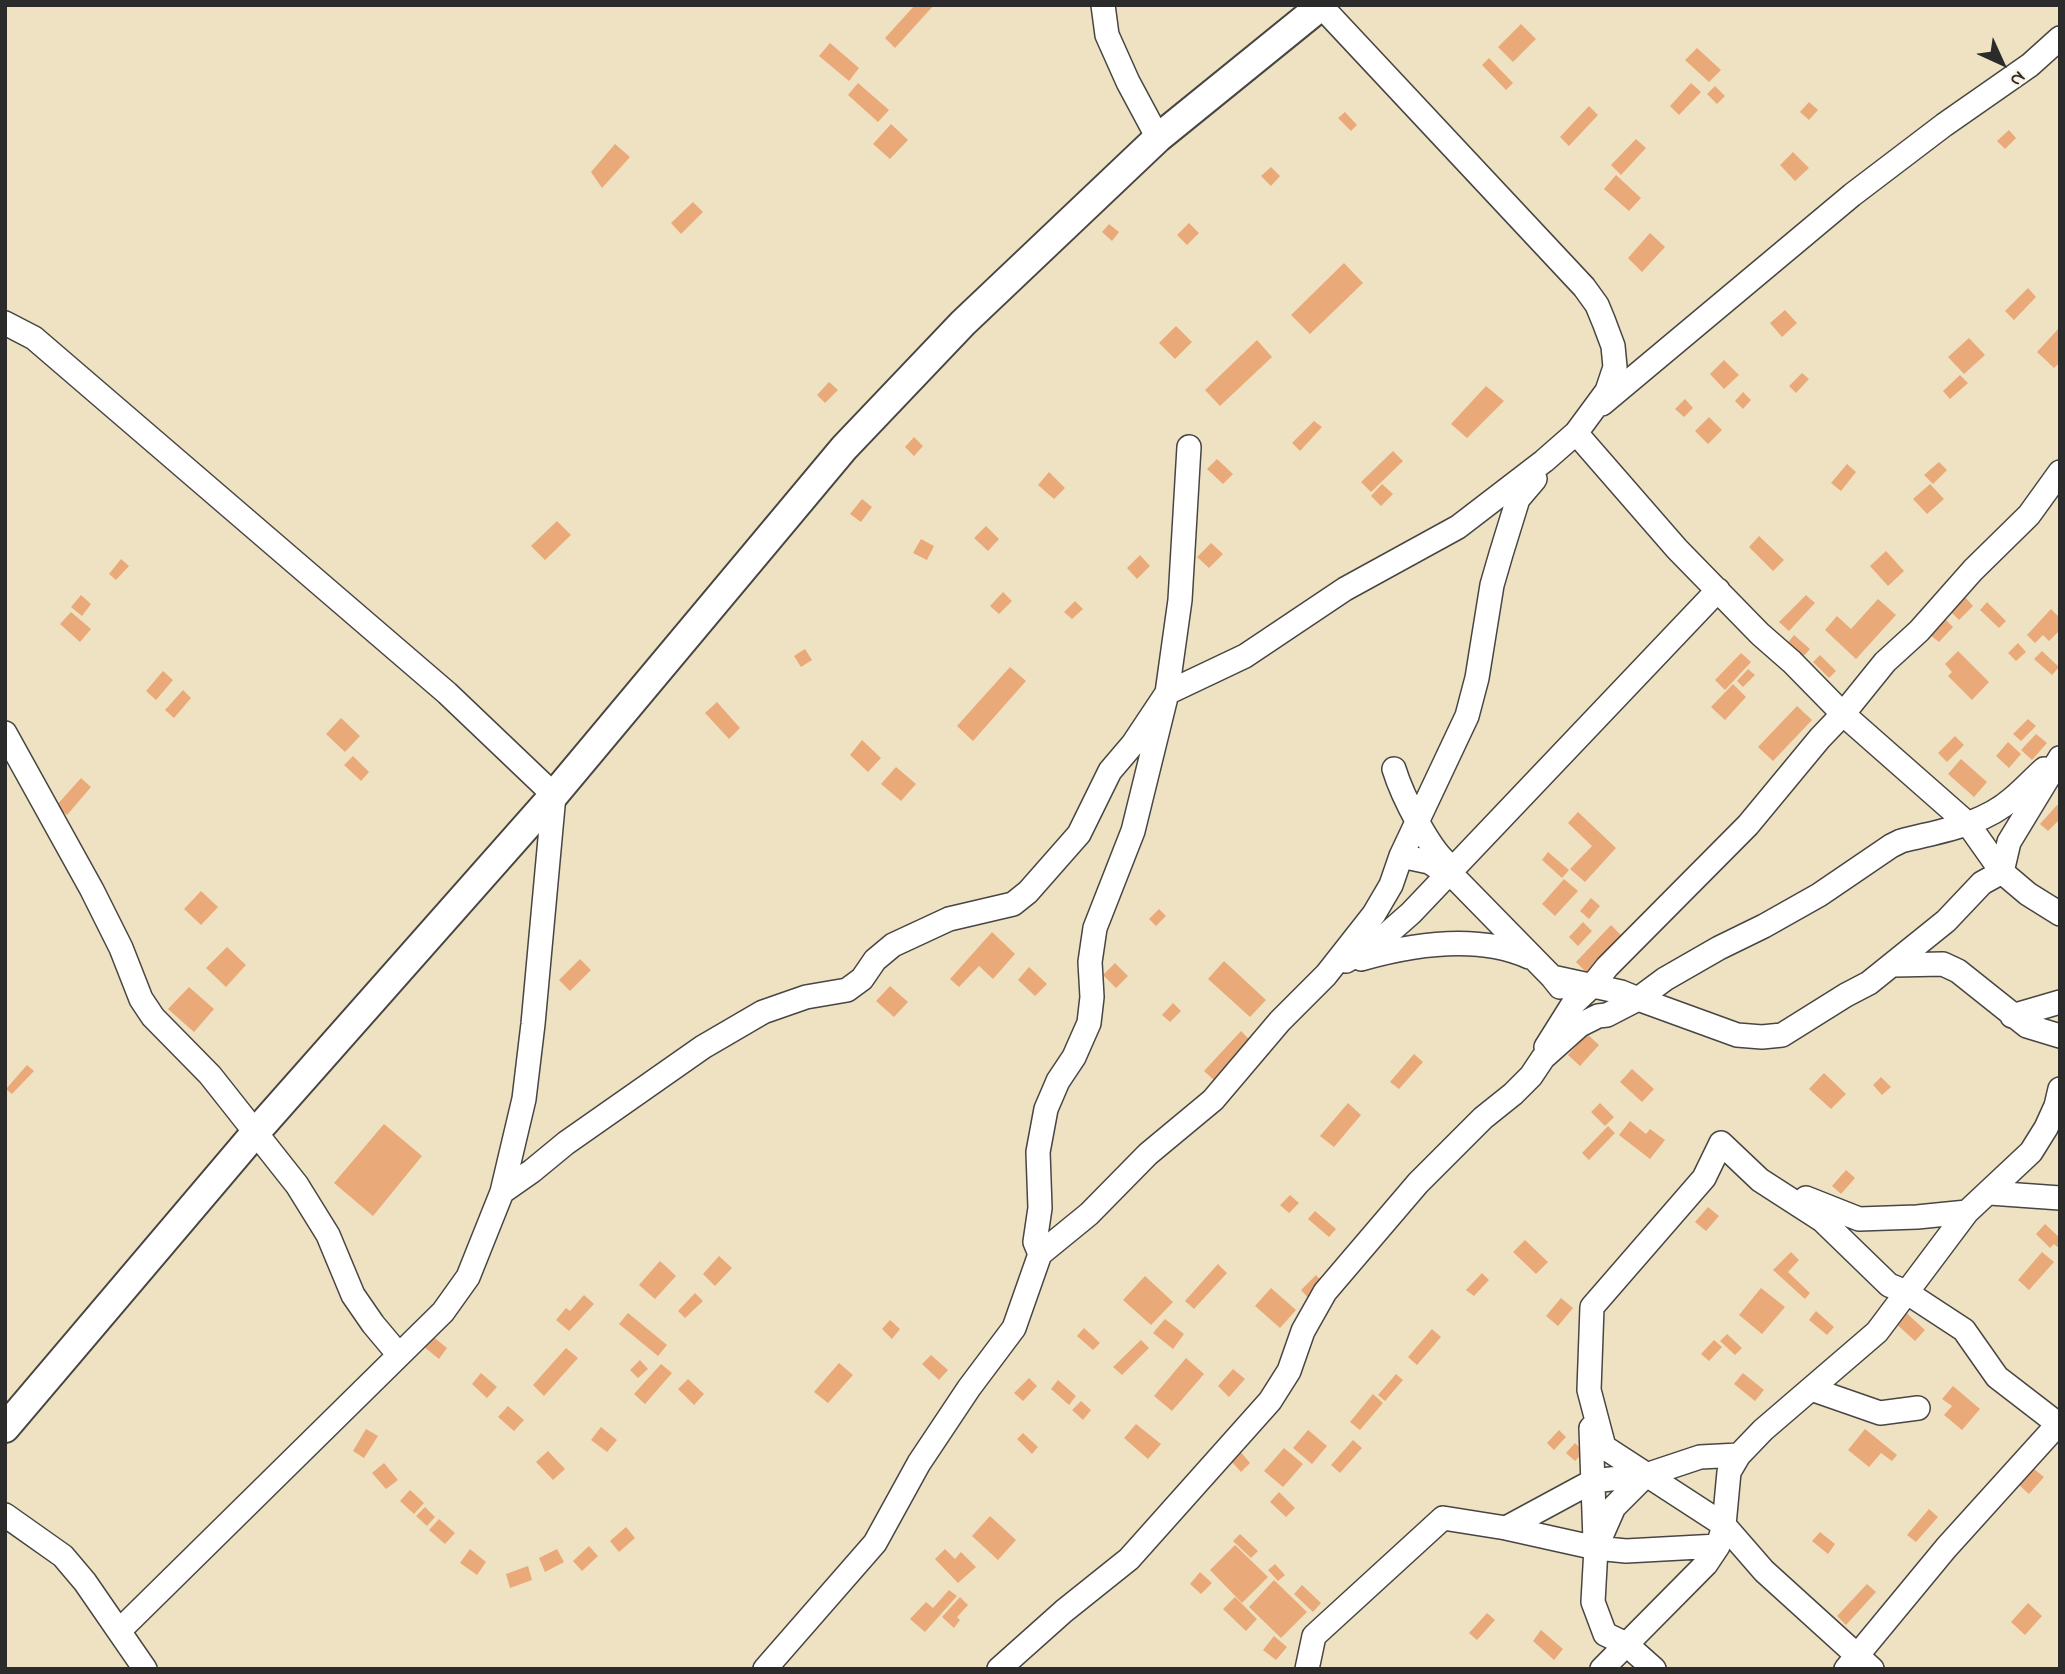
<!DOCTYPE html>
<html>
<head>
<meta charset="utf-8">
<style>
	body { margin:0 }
	#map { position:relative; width:2065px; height:1674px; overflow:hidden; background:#efe2c2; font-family:"Indie Flower",sans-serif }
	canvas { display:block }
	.frame { position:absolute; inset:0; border:7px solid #2b2b2b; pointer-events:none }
	.north { position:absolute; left:1967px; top:28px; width:70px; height:70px; -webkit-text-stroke:5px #fcf5e5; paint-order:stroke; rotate:135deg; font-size:19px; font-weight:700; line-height:28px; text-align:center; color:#2b2b2b }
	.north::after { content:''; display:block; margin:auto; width:24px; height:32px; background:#2b2b2b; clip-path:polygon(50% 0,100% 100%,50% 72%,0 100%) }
</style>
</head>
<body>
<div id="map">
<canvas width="2065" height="1674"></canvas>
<div class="frame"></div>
<div class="north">N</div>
</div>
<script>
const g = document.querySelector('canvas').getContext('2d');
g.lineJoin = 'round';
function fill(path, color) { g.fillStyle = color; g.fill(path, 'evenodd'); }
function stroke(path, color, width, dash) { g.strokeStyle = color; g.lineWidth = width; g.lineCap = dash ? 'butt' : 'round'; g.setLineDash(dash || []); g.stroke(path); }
const building = new Path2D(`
	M915 5H934L895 48 885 38Z
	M1521 24 1536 39 1513 62 1498 47Z
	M830 43 859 68 849 81 819 56Z
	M1697 48 1721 70 1709 82 1685 60Z
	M1489 58 1513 83 1506 90 1482 65Z
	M858 83 889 110 878 122 848 95Z
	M1691 83 1701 92 1679 115 1670 106Z
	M1715 86 1725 96 1717 104 1707 94Z
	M1809 102 1818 110 1809 120 1800 112Z
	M1589 106 1598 115 1569 146 1560 137Z
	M1345 112 1357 125 1351 131 1338 118Z
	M891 124 908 140 890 159 873 144Z
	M2009 130 2016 138 2005 149 1997 141Z
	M1636 139 1646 148 1621 175 1611 165Z
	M615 144 630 157 602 188 591 172Z
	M1793 152 1809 168 1795 181 1780 165Z
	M1271 167 1280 176 1271 186 1261 176Z
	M1616 175 1641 198 1629 211 1604 189Z
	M693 202 703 212 681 234 671 223Z
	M1189 223 1199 233 1187 245 1177 235Z
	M1109 224 1119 232 1112 241 1102 232Z
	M1650 233 1665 247 1642 272 1628 258Z
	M1344 263 1363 283 1310 334 1291 315Z
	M2028 288 2036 297 2014 320 2005 311Z
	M1785 310 1797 323 1782 337 1770 323Z
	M1176 326 1192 342 1175 359 1159 343Z
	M2060 327V362L2054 368 2037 352Z
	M1969 338 1985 355 1964 374 1948 357Z
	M1257 340 1272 357 1220 406 1205 390Z
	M1724 360 1739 375 1724 389 1710 374Z
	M1802 373 1809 379 1796 393 1789 386Z
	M1960 375 1968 383 1950 399 1943 391Z
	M829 382 838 390 825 403 817 395Z
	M1486 386 1504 401 1467 438 1451 424Z
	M1743 392 1751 400 1743 409 1735 401Z
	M1685 399 1693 408 1684 417 1675 409Z
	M1709 417 1722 430 1708 444 1695 431Z
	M1314 421 1322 427 1300 451 1292 443Z
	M914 437 923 446 914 456 905 447Z
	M1393 451 1403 461 1371 492 1361 482Z
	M1217 459 1233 474 1223 484 1207 469Z
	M1939 462 1947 470 1933 484 1924 475Z
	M1847 464 1856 472 1841 491 1831 483Z
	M1049 472 1065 488 1054 499 1038 485Z
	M1382 484 1393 494 1381 506 1371 496Z
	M1930 484 1944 499 1927 514 1913 499Z
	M862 499 872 507 861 522 850 514Z
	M557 521 571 535 545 560 531 546Z
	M986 526 999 539 988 551 974 538Z
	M1759 536 1784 560 1773 571 1749 547Z
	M921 539 934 546 927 560 913 553Z
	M1211 543 1223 554 1209 568 1197 557Z
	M1886 551 1904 571 1888 586 1870 566Z
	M1140 555 1150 566 1137 579 1127 568Z
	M121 559 129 566 116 580 109 574Z
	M1003 592 1012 601 999 614 990 606Z
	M81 595 91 604 82 616 71 607Z
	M1806 595 1815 603 1789 631 1779 622Z
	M1965 597 1973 606 1959 620 1951 612Z
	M1878 599 1896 615 1856 659 1825 630 1837 616 1851 629Z
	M1075 601 1083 609 1072 619 1064 612Z
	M1987 602 2006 621 1999 628 1980 610Z
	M2051 609 2060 618V630L2049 641 2043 635 2035 643 2027 635Z
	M71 612 91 629 80 642 60 624Z
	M1945 619 1953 627 1939 642 1930 635Z
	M1794 635 1810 649 1802 658 1786 645Z
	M2018 643 2026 652 2016 661 2008 653Z
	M805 649 812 660 801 667 794 656Z
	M1958 651 1989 682 1972 700 1948 676 1952 672 1945 664Z
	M2042 651 2059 667 2052 675 2034 659Z
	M1741 653 1751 662 1725 690 1715 680Z
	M1820 655 1836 671 1829 678 1813 662Z
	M1010 667 1026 681 973 741 957 726Z
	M1748 669 1755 675 1743 687 1737 681Z
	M163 671 173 680 156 700 146 691Z
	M1733 684 1746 697 1725 720 1711 707Z
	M183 690 191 698 174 718 165 710Z
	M717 702 740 728 729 739 705 713Z
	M1797 706 1812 720 1773 761 1758 747Z
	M341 718 360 736 345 752 326 734Z
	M2028 719 2036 726 2021 741 2013 734Z
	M2036 734 2047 743 2032 760 2021 750Z
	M1955 736 1964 745 1947 762 1938 753Z
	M862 740 881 758 868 772 850 755Z
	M2008 742 2021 754 2009 768 1996 756Z
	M353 756 369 772 361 781 344 765Z
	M1961 759 1987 782 1974 797 1948 774Z
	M896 767 916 784 901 801 881 784Z
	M81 778 91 787 67 815 56 806Z
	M2057 805 2060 807V819L2048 831 2040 824Z
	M1578 812 1616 848 1585 882 1570 869 1592 846 1568 823Z
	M1548 852 1569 870 1562 878 1542 860Z
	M1564 879 1578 891 1555 916 1542 904Z
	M201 891 218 907 201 925 184 909Z
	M1591 898 1600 906 1589 919 1580 911Z
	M1159 909 1166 916 1156 926 1149 919Z
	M1583 922 1592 931 1578 946 1569 937Z
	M1611 925 1623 937 1588 974 1576 962Z
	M992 932 1015 954 993 979 979 966 959 987 950 979Z
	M227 947 246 965 226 987 206 968Z
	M580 959 591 970 570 991 559 980Z
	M1224 961 1266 1000 1250 1017 1208 979Z
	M1115 963 1128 976 1116 988 1103 975Z
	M1029 967 1047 984 1035 996 1018 980Z
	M890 986 908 1002 894 1017 876 1001Z
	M189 987 214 1009 194 1032 168 1009Z
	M1173 1003 1181 1011 1170 1022 1162 1015Z
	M1241 1031 1253 1043 1217 1083 1204 1071Z
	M1587 1034 1599 1045 1580 1066 1568 1055Z
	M1414 1054 1423 1062 1399 1089 1390 1082Z
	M27 1065 34 1071 12 1094 6 1089Z
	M1632 1069 1654 1089 1642 1102 1620 1082Z
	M1824 1073 1846 1094 1831 1109 1809 1089Z
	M1881 1077 1891 1087 1882 1095 1873 1085Z
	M1348 1103 1361 1115 1334 1147 1320 1136Z
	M1600 1103 1614 1117 1605 1126 1591 1112Z
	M1630 1121 1646 1134 1650 1129 1665 1140 1650 1159 1619 1135Z
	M384 1124 422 1156 373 1216 334 1183Z
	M1608 1126 1615 1133 1589 1160 1582 1153Z
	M1846 1170 1855 1178 1841 1194 1832 1186Z
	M1290 1195 1299 1203 1289 1213 1280 1205Z
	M1708 1207 1719 1216 1706 1231 1695 1222Z
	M1315 1211 1336 1229 1329 1237 1308 1219Z
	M2045 1224 2060 1238V1249L2054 1244 2050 1248 2036 1234Z
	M1525 1240 1548 1262 1536 1274 1513 1252Z
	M1791 1252 1799 1260 1788 1272 1810 1293 1805 1299 1773 1270Z
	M2042 1252 2054 1262 2029 1290 2018 1280Z
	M719 1256 732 1268 715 1286 703 1274Z
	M660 1261 676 1276 655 1299 639 1285Z
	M1218 1264 1227 1273 1194 1309 1185 1301Z
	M1482 1273 1489 1280 1474 1296 1466 1290Z
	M1316 1275 1325 1285 1310 1300 1301 1290Z
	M1145 1276 1173 1302 1151 1325 1123 1300Z
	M1271 1288 1296 1310 1280 1328 1255 1306Z
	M1761 1288 1785 1307 1762 1334 1739 1315Z
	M695 1293 703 1301 685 1318 678 1311Z
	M584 1295 594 1304 569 1331 556 1320 566 1308 570 1311Z
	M1561 1298 1573 1308 1558 1326 1546 1316Z
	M1902 1309 1925 1330 1915 1341 1892 1320Z
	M1816 1311 1834 1327 1827 1335 1809 1320Z
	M628 1313 667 1345 658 1356 619 1324Z
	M1165 1319 1184 1334 1173 1349 1153 1333Z
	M890 1320 900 1329 892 1339 882 1329Z
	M1084 1328 1100 1343 1093 1350 1077 1336Z
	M1432 1329 1441 1337 1417 1365 1408 1357Z
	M1727 1334 1742 1348 1735 1355 1720 1341Z
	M431 1335 447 1348 439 1359 423 1346Z
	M1141 1340 1149 1348 1122 1375 1113 1367Z
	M1714 1340 1722 1347 1709 1361 1701 1354Z
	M566 1348 578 1358 544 1396 533 1385Z
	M931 1355 948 1370 939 1380 922 1364Z
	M1186 1358 1204 1374 1172 1411 1154 1396Z
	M640 1360 648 1369 638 1378 630 1370Z
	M839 1363 853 1375 828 1403 814 1392Z
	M661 1364 672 1373 645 1404 634 1394Z
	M1233 1369 1245 1379 1229 1397 1218 1386Z
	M481 1373 497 1387 487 1398 472 1384Z
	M1743 1373 1764 1390 1755 1401 1734 1384Z
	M1396 1374 1403 1380 1385 1401 1378 1395Z
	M1029 1378 1037 1386 1023 1401 1014 1393Z
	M688 1379 704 1394 694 1405 678 1389Z
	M1058 1380 1076 1396 1069 1405 1051 1389Z
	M1953 1386 1980 1409 1962 1430 1944 1415 1952 1406 1942 1399Z
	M1373 1394 1383 1403 1360 1430 1350 1422Z
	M1081 1401 1091 1410 1083 1420 1072 1410Z
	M508 1406 524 1420 514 1431 498 1417Z
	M1136 1424 1161 1444 1148 1459 1124 1438Z
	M601 1427 617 1440 607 1452 591 1440Z
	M366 1429 378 1436 364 1458 353 1451Z
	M1865 1429 1897 1455 1892 1461 1881 1453 1869 1467 1848 1450Z
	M1308 1430 1327 1446 1312 1464 1293 1448Z
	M1559 1430 1566 1437 1554 1450 1547 1443Z
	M1023 1433 1038 1447 1032 1454 1017 1439Z
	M1353 1440 1362 1448 1340 1473 1331 1465Z
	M1575 1443 1584 1452 1575 1461 1566 1453Z
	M1284 1448 1303 1464 1283 1487 1264 1471Z
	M1239 1450 1250 1463 1241 1472 1229 1459Z
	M548 1451 565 1469 553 1480 536 1462Z
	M384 1463 398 1480 386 1489 372 1473Z
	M2034 1469 2044 1477 2029 1494 2019 1485Z
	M410 1490 424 1503 414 1514 400 1501Z
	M1279 1492 1295 1508 1286 1517 1270 1502Z
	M425 1507 435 1517 427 1526 416 1516Z
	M1929 1509 1938 1517 1916 1542 1907 1535Z
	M990 1516 1016 1540 998 1560 972 1536Z
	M439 1519 455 1533 445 1544 429 1530Z
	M626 1527 635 1538 619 1552 610 1541Z
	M1820 1532 1835 1544 1828 1554 1812 1541Z
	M1240 1534 1258 1551 1251 1558 1233 1541Z
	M1235 1545 1268 1577 1242 1603 1210 1570Z
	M589 1546 598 1556 582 1571 573 1561Z
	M470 1549 486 1562 477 1575 460 1563Z
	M557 1549 564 1562 545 1572 539 1558Z
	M945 1549 955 1559 961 1552 976 1567 958 1583 935 1559Z
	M1275 1564 1285 1575 1278 1581 1268 1570Z
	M528 1566 532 1580 510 1588 506 1574Z
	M1200 1572 1212 1583 1201 1594 1190 1584Z
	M1274 1580 1307 1612 1281 1638 1249 1607Z
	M1867 1584 1876 1592 1846 1625 1837 1616Z
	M1302 1585 1321 1603 1313 1612 1294 1594Z
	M949 1590 957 1596 925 1632 910 1619 926 1602 933 1608Z
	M960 1597 968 1605 957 1617 960 1620 954 1628 942 1617Z
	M1235 1597 1257 1619 1246 1631 1223 1609Z
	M2028 1603 2042 1616 2025 1635 2011 1622Z
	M1487 1613 1495 1620 1477 1640 1469 1633Z
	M1541 1630 1563 1649 1554 1660 1533 1641Z
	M1274 1636 1287 1647 1276 1660 1263 1650Z`);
const minor = new Path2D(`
	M1103 5 1107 35 1128 82 1158 138
	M5 323 34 338 447 693 554 795 533 1024 524 1099 502 1192 468 1277 443 1312 119 1631
	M1602 404 1852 195 1944 125 2030 65 2060 38
	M1576 433 1677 549 1760 634 1792 662 1843 714 1968 824 2002 872 2028 894 2060 914
	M5 733 92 890 121 948 141 999 153 1017 210 1075 297 1185 328 1235 353 1295 373 1324 399 1355
	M1394 769C1401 792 1431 856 1453 867
	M1401 856 1429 862 1458 881 1552 977 1560 987
	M1361 959C1414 944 1477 934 1529 957
	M1346 961 1386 935 1411 913 1718 590
	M1894 965 1943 964 1958 971 2027 1026 2060 1036
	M1552 977 1621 992 1638 999 1665 979 1719 948 1764 926 1819 895 1891 846 1901 841C1939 831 1981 826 2012 799 2023 790 2033 779 2044 769
	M2012 1016 2060 1002
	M1546 1047 1573 1004 1591 987 1607 967 1748 825 1820 738 1843 714 1885 662 1919 631 1973 570 2029 515 2060 472
	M502 1192 532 1171 566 1143 703 1047 763 1012 806 997 847 990 862 979 875 960 893 945 949 919 1013 904 1028 892 1079 834 1110 771 1133 744 1167 693 1245 656 1345 589 1458 527 1544 461 1576 433 1607 391 1615 367 1613 346 1604 322 1597 305 1584 287 1321 6
	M1990 1193 2060 1198
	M1806 1198 1859 1219 1917 1217 1967 1212
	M1040 1254 1035 1242 1040 1208 1038 1152 1046 1109 1058 1081 1074 1057 1089 1023 1092 997 1090 962 1095 928 1133 831 1167 693 1180 600 1189 447
	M1811 1389 1880 1413 1918 1408
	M1591 1428 1595 1541
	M5 1515 63 1556 85 1582 145 1669
	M1506 1528 1593 1481 1646 1475
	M765 1669 875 1543 919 1463 969 1388 1014 1328 1040 1254 1089 1214 1148 1154 1213 1100 1280 1021 1326 975 1374 914 1391 885 1401 856 1467 716 1477 678 1492 585 1501 554 1518 499 1535 479
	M999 1669 1064 1611 1129 1559 1270 1401 1289 1371 1303 1331 1325 1292 1418 1183 1483 1118 1513 1094 1531 1076 1543 1058 1580 1025 1598 1016 1607 1015 1638 999 1737 1035 1762 1037 1782 1035 1846 995 1869 983 1946 921 1982 883 2002 872 2009 842 2060 758
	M1307 1669 1314 1636 1443 1518 1506 1528 1596 1548 1626 1551 1718 1546
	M1602 1669 1706 1564 1718 1546 1724 1525 1729 1472 1739 1455 1763 1430 1877 1332 1967 1212 2031 1152 2046 1128 2056 1106 2060 1089
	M1654 1669 1626 1644 1605 1634 1593 1602 1596 1548 1614 1507 1646 1475 1700 1457 1739 1455
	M1846 1669 1946 1548 2060 1422
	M1872 1669 1764 1571 1724 1525 1604 1447 1589 1390 1592 1307 1704 1178 1721 1143 1760 1180 1822 1220 1889 1285 1906 1292 1964 1330 1997 1377 2058 1424`);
const major = new Path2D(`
	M5 1428 256 1132 554 795 844 448 963 323 1158 138 1322 5`);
fill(building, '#eaa979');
stroke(minor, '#484642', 26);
stroke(major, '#484642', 32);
stroke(minor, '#fff', 23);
stroke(major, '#fff', 28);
</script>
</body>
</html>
